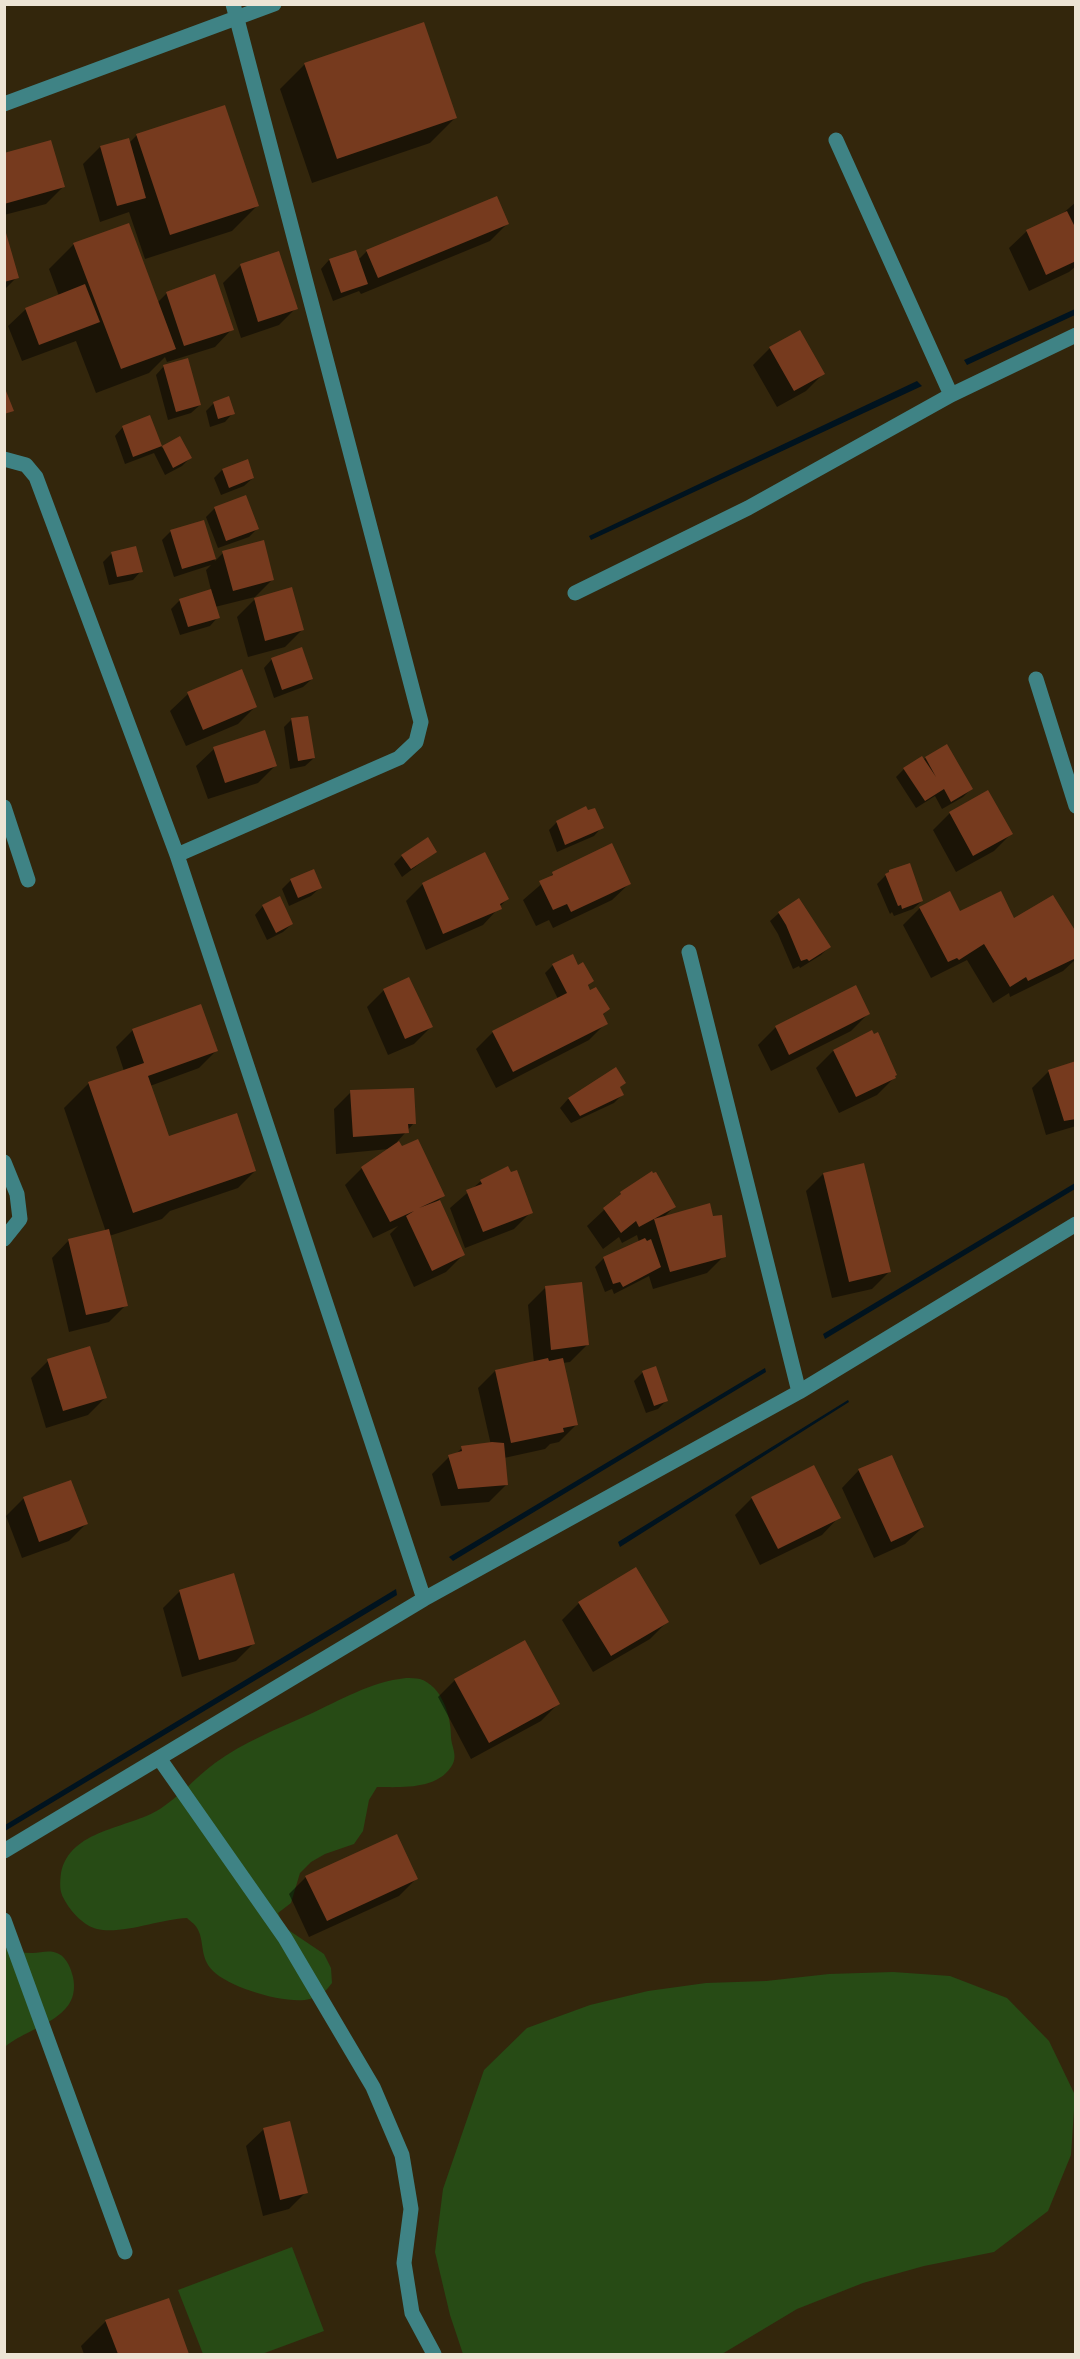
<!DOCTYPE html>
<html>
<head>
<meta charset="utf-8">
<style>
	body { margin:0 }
	#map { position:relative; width:1080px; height:2359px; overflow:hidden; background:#33260c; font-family:"PT Sans",sans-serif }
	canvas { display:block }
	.frame { position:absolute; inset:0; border:6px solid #ede4d5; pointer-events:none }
</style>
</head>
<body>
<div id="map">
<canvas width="1080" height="2359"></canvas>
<div class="frame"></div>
</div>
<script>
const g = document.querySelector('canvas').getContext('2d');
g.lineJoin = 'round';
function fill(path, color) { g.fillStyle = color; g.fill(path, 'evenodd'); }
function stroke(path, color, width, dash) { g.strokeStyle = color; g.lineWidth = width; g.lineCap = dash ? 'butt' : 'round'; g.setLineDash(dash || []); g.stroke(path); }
const green = new Path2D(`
	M406 1678C410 1678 416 1678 420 1679 442 1686 451 1716 451 1736 451 1747 459 1756 451 1767 436 1790 400 1787 377 1787L369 1800 363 1831 354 1844 325 1854 311 1862 300 1873 291 1903 278 1913 284 1927 324 1954 331 1968 332 1983C326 1991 321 1996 310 1999 287 2005 230 1988 213 1971 199 1957 205 1941 197 1928 195 1924 190 1921 187 1918 161 1919 121 1935 97 1929 84 1926 70 1911 64 1899 59 1891 60 1882 61 1873 70 1829 128 1829 160 1809 180 1796 196 1777 215 1763 244 1742 277 1729 308 1715 341 1700 370 1682 406 1678Z
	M4 1948C13 1951 23 1953 32 1953 42 1953 49 1949 59 1954 67 1958 71 1969 73 1977 82 2020 29 2026 5 2047Z
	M893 1972 950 1976 1007 1998 1049 2041 1075 2095 1071 2155 1048 2211 994 2252 924 2266 863 2283 797 2309 722 2354H463L450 2315 435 2252 443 2189 484 2070 527 2028 590 2005 648 1991 706 1983 766 1981 829 1974Z
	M292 2247 324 2331 262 2354H203L178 2290Z`);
const water = new Path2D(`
	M1075 309V315L967 365 964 360Z
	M917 381 922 386 591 540 589 536Z
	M1075 1183V1189L825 1339 823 1334Z
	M765 1368 766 1372 453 1561 449 1557Z
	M848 1400 849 1402 620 1547 618 1542Z
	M396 1589 397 1595 5 1831V1825Z`);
const shadow = new Path2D(`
	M305 64 455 118 430 143 312 183 280 89Z
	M137 135 257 206 232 231 145 259 129 212 100 222 83 164 100 147 129 143Z
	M4 154 63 187 46 204 4 215Z
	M1076 202V266L1069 272 1029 291 1009 248 1027 231 1061 215Z
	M507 224 490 241 361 294 359 291 333 301 321 269 329 260 355 252 358 260 367 251Z
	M4 229 17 277 4 290Z
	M74 244 157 303 167 293 232 329 215 347 167 362 165 357 149 373 96 393 76 341 22 361 8 326 26 309 59 296 49 269Z
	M278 253 296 308 279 325 241 338 223 283 240 266Z
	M770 348 823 374 806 391 777 407 753 365Z
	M164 366 200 405 191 413 168 420 156 375Z
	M214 403 233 413 225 422 210 427 206 411Z
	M150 417 162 448 180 438 190 458 182 466 165 475 154 453 125 464 115 436 123 427Z
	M247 461 253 478 244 486 221 495 214 478 222 470Z
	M245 497 257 529 249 537 218 548 206 517 214 509Z
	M203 521 215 561 223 553 272 580 255 597 215 607 218 617 210 626 180 635 171 609 180 600 211 590 206 570 211 565 174 577 162 540 171 531Z
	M112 553 141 571 133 580 109 585 103 562Z
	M291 589 302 630 285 647 248 657 237 617 254 600Z
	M272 659 312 679 303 687 274 698 264 668Z
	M241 671 255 707 238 724 186 746 170 711 188 694Z
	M292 719 314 758 305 766 290 769 284 727Z
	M214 749 275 766 258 783 208 799 196 766Z
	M926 758 971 789 963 797 942 809 935 796 916 808 896 777 904 769Z
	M950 813 1011 834 994 851 956 872 933 830Z
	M557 822 602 827 594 836 557 852 549 830Z
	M435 852 402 877 394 864 402 856Z
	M889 872 922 901 913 909 894 916 892 912 890 914 877 884Z
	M553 874 630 883 612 900 553 928 549 920 536 926 523 900Z
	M291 880 320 888 311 896 289 906 282 889Z
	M423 884 507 899 483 925 426 950 406 901Z
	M263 906 292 924 283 932 267 940 255 915Z
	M920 908 1014 920 1076 935V959L1063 971 1010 997 1009 993 993 1003 967 960 931 978 903 925Z
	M779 913 829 947 821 955 800 968 799 966 793 969 778 934 770 921Z
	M553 965 577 967 592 981 587 987 608 1009 602 1016 606 1023 589 1040 496 1088 476 1049 493 1032 558 999 545 973Z
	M856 987 868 1014 851 1031 771 1071 758 1045 775 1028Z
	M384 990 431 1027 414 1044 388 1055 367 1007Z
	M133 1030 216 1051 199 1068 150 1086 168 1139 255 1171 238 1188 170 1211 162 1219 109 1236 126 1305 109 1322 69 1332 52 1258 69 1240 106 1232 64 1108 89 1083 124 1071 116 1047Z
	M871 1032 894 1078 877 1095 839 1113 816 1068 833 1051Z
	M1076 1063V1126L1046 1135 1032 1088 1049 1071Z
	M615 1069 622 1095 614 1103 571 1123 560 1108 568 1099Z
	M351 1092 414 1123 397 1142 444 1195 438 1201 463 1255 446 1272 414 1287 390 1234 398 1226 373 1238 345 1185 362 1168 389 1149 336 1154 334 1109Z
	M651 1173 674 1207 663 1218 724 1256 707 1273 653 1289 649 1276 614 1294 612 1289 605 1292 595 1267 604 1258 639 1242 637 1235 622 1243 619 1237 603 1249 587 1226 621 1194Z
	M823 1174 889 1272 872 1289 832 1298 806 1191Z
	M481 1181 531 1212 514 1229 465 1248 450 1208Z
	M545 1288 587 1345 570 1362 562 1363 576 1425 559 1442 550 1444 545 1449 504 1458 506 1485 489 1502 441 1506 432 1474 449 1457 455 1455 462 1448 491 1445 478 1388 495 1371 534 1363 528 1305Z
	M48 1361 105 1398 88 1415 46 1428 31 1378Z
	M643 1372 666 1401 658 1409 646 1413 634 1381Z
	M859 1470 923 1527 905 1544 874 1558 842 1488Z
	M70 1481 86 1524 69 1541 22 1558 6 1516 23 1499Z
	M752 1498 839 1517 822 1535 760 1565 735 1515Z
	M180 1591 253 1644 236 1661 182 1677 163 1608Z
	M579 1603 667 1622 650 1639 593 1672 562 1620Z
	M455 1680 558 1704 541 1721 471 1759 438 1697Z
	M306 1877 416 1879 399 1896 309 1937 289 1894Z
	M264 2129 306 2192 289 2209 263 2216 246 2146Z
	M168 2300 188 2354H84L81 2346 106 2321Z`);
const building = new Path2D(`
	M424 22 457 118 337 159 304 63Z
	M225 105 259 206 170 235 136 134Z
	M129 138 146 198 117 206 100 146Z
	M51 140 65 187 4 204V153Z
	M497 196 509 224 378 278 366 250Z
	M1067 211 1076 229V261L1046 275 1026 230Z
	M129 223 176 349 121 369 73 243Z
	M4 226 19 278 4 282Z
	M356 250 368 284 341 293 329 259Z
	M279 251 298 309 258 322 240 264Z
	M215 274 234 330 184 346 166 292Z
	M85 284 100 322 39 345 25 308Z
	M800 330 825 374 794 391 769 347Z
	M188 358 201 405 176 412 163 365Z
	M4 386 14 411 4 414Z
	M229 396 235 414 218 419 213 402Z
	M150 415 162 446 133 457 122 426Z
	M180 436 192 458 173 468 162 446Z
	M248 459 254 478 229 488 222 469Z
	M246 495 259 529 226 541 214 507Z
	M204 520 216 559 182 569 170 530Z
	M264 540 274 580 233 591 222 551Z
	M136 546 143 572 117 577 111 552Z
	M292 587 304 630 265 641 254 598Z
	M211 589 220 618 188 627 179 599Z
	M302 647 313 679 282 690 271 658Z
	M242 669 257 707 203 730 187 692Z
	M308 716 315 758 298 761 291 718Z
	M265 730 277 766 225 783 213 747Z
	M947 744 973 789 951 802 944 789 925 801 903 768 922 756 936 777 925 757Z
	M988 790 1013 834 973 856 949 812Z
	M586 806 588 810 595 808 604 828 565 845 556 821Z
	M428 837 437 852 411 869 401 855Z
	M612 843 631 884 571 912 567 904 553 910 539 881 553 875 552 872Z
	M485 852 509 899 500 904 502 909 443 934 422 883Z
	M910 863 923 901 902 909 901 905 898 906 885 874 889 872V870Z
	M314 869 322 888 298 898 290 879Z
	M950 891 960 911 1001 891 1014 918 1053 895 1076 932V958L1028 981 1026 977 1010 987 984 944 959 960 957 958 948 962 919 907Z
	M280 896 293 924 276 933 262 905Z
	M799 898 831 947 809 961 807 959 801 961 786 925 778 912Z
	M573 954 578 965 583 962 594 981 588 985 590 990 596 987 610 1009 603 1014 608 1024 513 1072 492 1031 567 993 552 964Z
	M409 977 433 1027 405 1039 383 989Z
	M856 985 870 1014 789 1055 775 1026Z
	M201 1004 218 1051 148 1076 169 1136 237 1113 256 1171 133 1213 88 1082 144 1063 132 1029Z
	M872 1030 874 1034 878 1032 897 1075 895 1076 896 1078 856 1097 833 1050Z
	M1076 1061V1119L1064 1121 1048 1070Z
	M616 1067 626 1083 620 1087 624 1095 580 1116 568 1098Z
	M414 1088 416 1124H408L409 1133 353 1137 350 1090Z
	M418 1139 445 1196 419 1208 440 1200 465 1255 432 1271 406 1216 414 1211 390 1222 361 1167 399 1141 402 1146Z
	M864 1163 891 1272 849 1282 823 1173Z
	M508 1166 511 1172 517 1170 533 1213 483 1232 466 1190 482 1184 480 1180Z
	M652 1171 653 1173 656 1172 676 1207 639 1227 636 1221 621 1233 603 1208 621 1194 620 1192Z
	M710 1203 713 1216 722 1215 726 1257 670 1272 654 1219Z
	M109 1229 128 1306 86 1315 68 1239Z
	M645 1238 647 1241 651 1239 661 1267 623 1287 620 1282 613 1284 603 1257Z
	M582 1282 589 1345 551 1350 545 1286Z
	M90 1346 107 1398 63 1411 47 1359Z
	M548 1358 549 1361 563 1358 578 1425 563 1428 564 1432 511 1443 495 1370Z
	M656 1366 668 1401 654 1406 642 1371Z
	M492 1442 504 1443 508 1485 458 1489 448 1455 462 1451 461 1446Z
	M892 1455 924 1527 891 1542 858 1469Z
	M814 1465 841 1518 778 1549 751 1497Z
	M71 1480 88 1524 39 1542 23 1497Z
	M636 1567 669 1622 611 1656 578 1602Z
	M234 1573 255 1644 199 1660 179 1590Z
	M525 1640 560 1704 489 1743 454 1679Z
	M397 1834 418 1879 327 1921 305 1876Z
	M290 2121 308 2193 280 2200 263 2128Z
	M169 2298 189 2354H118L105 2320Z`);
const minor = new Path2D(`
	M4 104 274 4
	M836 140 951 395
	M4 459 26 465 36 477 177 855 424 1599
	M575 593 748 508 951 395 1076 335
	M1036 679 1076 806
	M4 807 28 880
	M177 855 399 758 416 742 421 722 233 4
	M689 952 799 1392
	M4 1162 17 1194 20 1219 4 1239
	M159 1758 285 1938 373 2087 402 2155 411 2209 404 2263 412 2313 434 2354
	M4 1851 424 1599 799 1392 1076 1224
	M4 1920 125 2252`);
fill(green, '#274b15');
fill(water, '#00131f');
fill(shadow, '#0007');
fill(building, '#763a1e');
stroke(minor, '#3f8385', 15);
</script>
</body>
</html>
